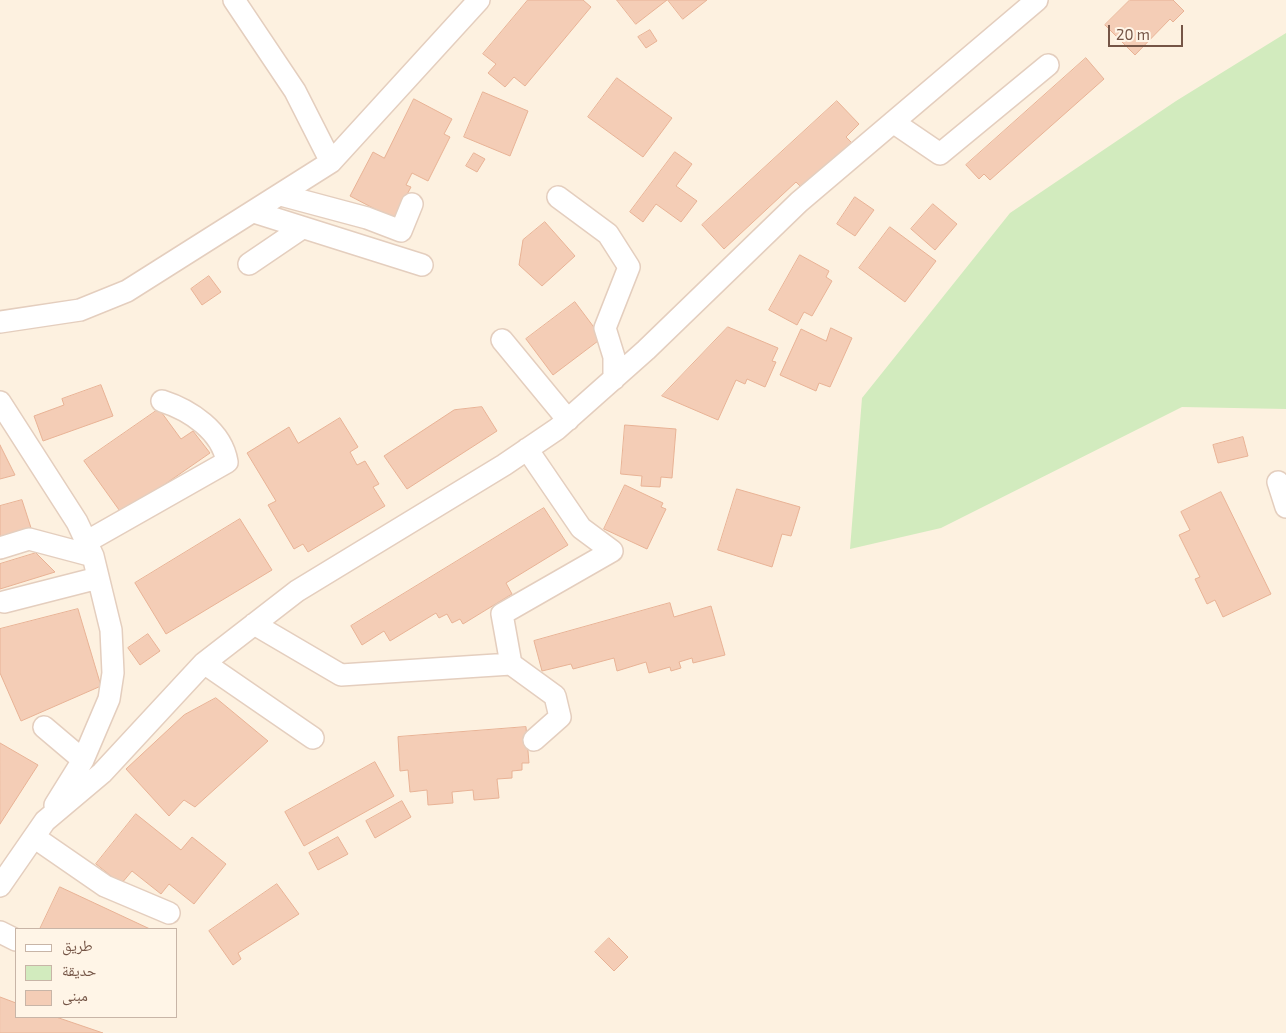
<!DOCTYPE html>
<html>
<head>
<meta charset="utf-8">
<style>
	body { margin:0 }
	#map { position:relative; width:1286px; height:1033px; overflow:hidden; background:#fdf1e0; font-family:"Exo 2","Noto Naskh Arabic",sans-serif }
	canvas { display:block }
	.legend { position:absolute; left:15px; top:928px; width:162px; height:90px; box-sizing:border-box; background:#fff5e7; border:1px solid #c8b5a7; margin:0; padding:6px 9px; list-style:none; font-size:15px; color:#755546 }
	.legend li { display:flex; align-items:center; gap:10px; height:25px }
	.legend b { width:25px; border:1px solid #c8b5a7 }
	.scale { position:absolute; left:1108px; top:25px; width:75px; height:22px; box-sizing:border-box; border:2px solid #755546; border-top:0; padding-left:6px; font-size:15px; line-height:18px; white-space:nowrap; color:#755546; -webkit-text-stroke:4px #fff5e7; paint-order:stroke }
</style>
</head>
<body>
<div id="map">
<canvas width="1286" height="1033"></canvas>
<ul class="legend">
<li><b style="height:6px;background:#fff"></b>طريق</li>
<li><b style="height:14px;background:#d2ebbe"></b>حديقة</li>
<li><b style="height:14px;background:#f4cdb6"></b>مبنى</li>
</ul>
<div class="scale">20 m</div>
</div>
<script>
const g = document.querySelector('canvas').getContext('2d');
g.lineJoin = 'round';
function fill(path, color) { g.fillStyle = color; g.fill(path, 'evenodd'); }
function stroke(path, color, width, dash) { g.strokeStyle = color; g.lineWidth = width; g.lineCap = dash ? 'butt' : 'round'; g.setLineDash(dash || []); g.stroke(path); }
const green = new Path2D(`
	M1286 33V409L1182 407 941 528 850 549 862 398 1010 213 1176 101Z`);
const building = new Path2D(`
	M528 0H583L591 7 525 86 514 77 505 87 488 73 496 64 483 54Z
	M617 0H667L636 24Z
	M668 0H707L683 19Z
	M1130 0H1173L1184 11 1173 22 1170 19 1135 55 1105 25Z
	M650 30 657 41 646 48 638 37Z
	M1086 58 1104 79 990 180 984 174 979 179 966 165Z
	M617 78 672 118 643 157 588 117Z
	M483 92 528 111 510 156 464 137Z
	M414 99 452 119 444 134 450 137 428 181 412 173 406 185 411 187 394 219 350 196 373 152 384 158Z
	M837 101 859 124 846 137 852 143 803 189 796 182 724 249 702 225Z
	M675 152 692 164 676 186 697 201 681 222 656 204 643 222 630 212Z
	M474 153 485 159 477 172 466 166Z
	M855 197 874 210 855 236 837 224Z
	M933 204 957 224 935 250 911 229Z
	M545 222 575 256 542 286 519 265 523 240Z
	M890 227 936 261 905 302 859 268Z
	M800 255 829 271 826 277 832 281 812 316 804 312 797 325 769 310Z
	M209 276 221 292 202 305 191 289Z
	M575 302 602 338 553 375 526 339Z
	M728 327 778 348 772 361 776 362 765 387 747 379 745 384 736 380 718 420 662 396Z
	M831 328 852 338 830 387 819 383 816 391 780 375 801 329 826 341Z
	M101 385 113 416 43 441 34 416 64 405 62 399Z
	M482 407 497 431 407 489 384 456 454 410Z
	M159 409 181 439 193 431 210 453 122 514 84 461Z
	M340 418 358 447 350 452 357 465 365 461 379 484 373 487 385 506 308 552 303 544 294 549 268 505 276 501 247 453 289 427 298 443Z
	M625 425 676 429 672 478 661 477 660 487 641 486 642 476 621 474Z
	M1243 437 1248 456 1218 463 1213 445Z
	M0 445 15 475 0 479Z
	M625 485 663 503 661 507 666 509 647 549 604 529Z
	M737 489 800 507 791 536 782 534 772 567 718 550Z
	M1221 492 1271 594 1223 617 1215 600 1207 604 1195 579 1200 577 1179 535 1190 530 1181 512Z
	M22 500 32 531 0 541V506Z
	M544 508 568 545 506 583 512 594 463 624 460 619 452 623 447 614 439 618 436 613 390 641 384 631 362 645 351 626Z
	M240 519 272 570 166 634 135 583Z
	M36 553 55 572 0 589V564Z
	M670 603 674 617 711 606 725 655 693 663 692 658 679 662 681 668 671 671 670 667 649 673 646 662 617 671 614 658 573 669 571 664 542 671 534 641Z
	M78 609 101 686 21 721 0 673V629Z
	M148 634 160 651 140 665 128 648Z
	M216 698 268 741 195 807 184 800 169 816 126 769 184 715Z
	M526 727 529 763H522V770L512 771V778L497 779 499 798 474 800 473 790 452 792 453 803 428 805 427 790 410 792 408 770 400 771 398 737Z
	M0 743 38 765 0 824Z
	M375 762 394 796 304 846 285 812Z
	M402 801 411 817 375 838 366 821Z
	M136 814 181 850 192 837 226 864 194 904 169 884 161 894 132 871 121 884 96 864Z
	M338 837 348 854 318 870 309 853Z
	M277 884 299 914 238 953 241 959 233 965 209 931Z
	M60 887 150 929H40Z
	M609 938 628 957 614 971 595 952Z
	M0 997 16 1003V1017H56L103 1033H0Z`);
const street = new Path2D(`
	M234 0 295 91 331 162
	M893 122 940 154 1048 65
	M281 195 367 218 401 231 412 204
	M558 197 608 234 629 267 605 328 614 357V379
	M254 212 422 265
	M249 264 302 228
	M0 322 80 310 127 291 331 162 479 0
	M502 340 568 420
	M0 402 77 522 93 556 111 630 113 673 109 699 83 760 55 805
	M1278 482 1286 507
	M86 542 227 462C222 431 190 410 162 401
	M0 548 29 539 93 556
	M4 602 98 578
	M254 624 341 675 511 664 555 696 560 717 534 740
	M204 663 313 738
	M511 664 502 614 612 551 581 528 527 449
	M44 727 83 760
	M34 837 105 886 169 913
	M0 886 45 821 102 773 204 663 297 591 504 465 557 429 646 350 799 202 1037 0
	M0 932 16 940`);
fill(green, '#d2ebbe');
fill(building, '#f4cdb6');
stroke(building, '#e8b295', 1);
stroke(street, '#e4cebe', 24);
stroke(street, '#fff', 21);
</script>
</body>
</html>
